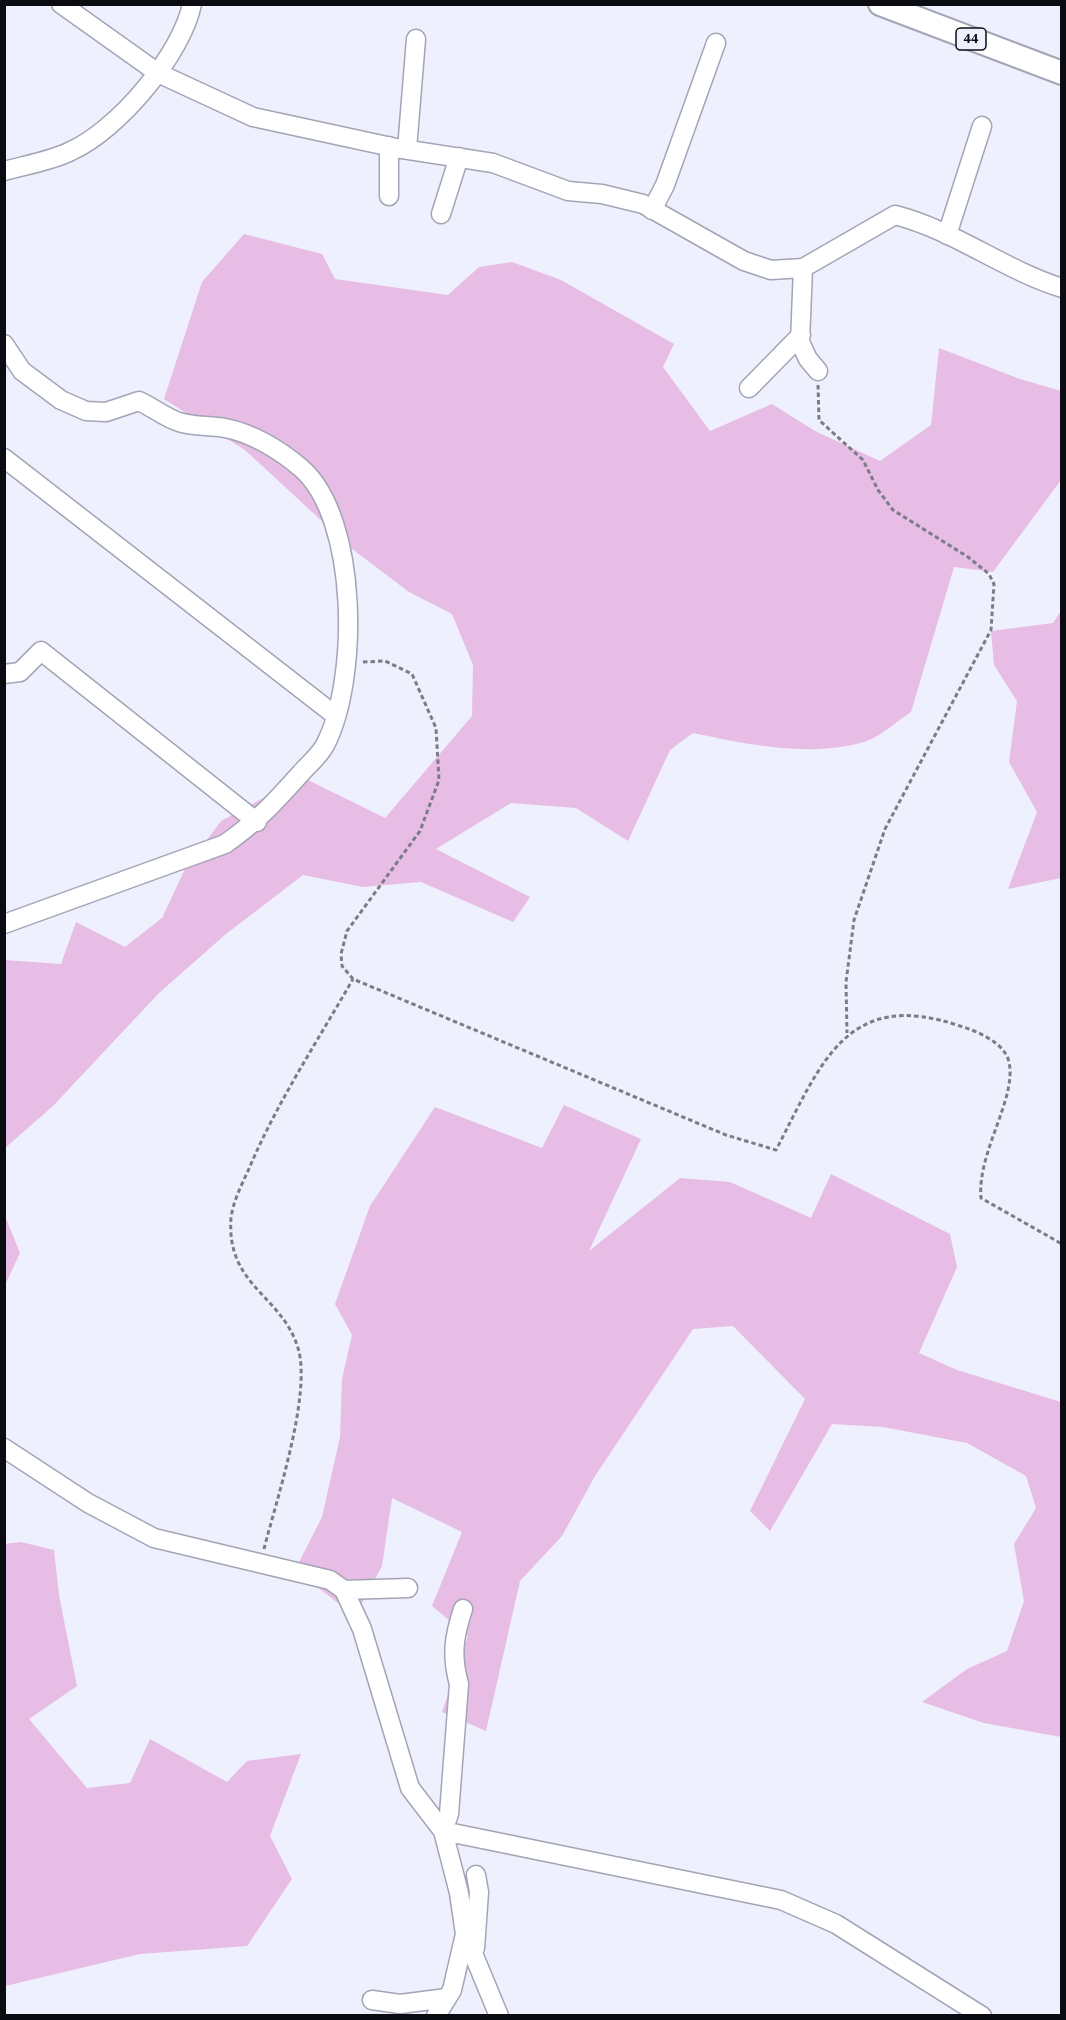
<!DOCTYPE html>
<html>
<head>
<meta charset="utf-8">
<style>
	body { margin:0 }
	#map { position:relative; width:1066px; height:2020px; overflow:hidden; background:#eef0fe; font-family:"Source Serif 4",serif }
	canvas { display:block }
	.frame { position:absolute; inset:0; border:6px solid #0b0c12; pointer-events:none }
</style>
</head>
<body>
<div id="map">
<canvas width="1066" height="2020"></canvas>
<div class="frame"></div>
</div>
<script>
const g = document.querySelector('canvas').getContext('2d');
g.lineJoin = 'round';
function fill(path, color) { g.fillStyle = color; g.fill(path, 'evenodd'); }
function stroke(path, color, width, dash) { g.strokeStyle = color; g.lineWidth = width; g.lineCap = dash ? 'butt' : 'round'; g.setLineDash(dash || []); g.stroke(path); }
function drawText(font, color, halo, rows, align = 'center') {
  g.font = font + ' "Source Serif 4",serif'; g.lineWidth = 6; g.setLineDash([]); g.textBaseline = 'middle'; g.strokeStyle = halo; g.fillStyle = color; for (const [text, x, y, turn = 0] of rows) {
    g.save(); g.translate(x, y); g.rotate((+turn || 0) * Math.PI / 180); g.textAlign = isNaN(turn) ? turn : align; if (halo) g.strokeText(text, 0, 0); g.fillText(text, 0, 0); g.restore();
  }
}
const green = new Path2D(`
	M244 234 322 254 335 279 448 295 479 267 512 262 561 280 674 344 663 367 710 431 772 404 815 431 880 461 931 425 939 348 1020 379 1061 391V480L993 572 954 567 911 712C897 721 880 737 864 742 809 758 747 744 693 733L670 750 628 841 576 808 511 803 436 849 530 897 513 922 421 882 363 887 303 875 226 934 159 993 53 1106 5 1148 4 960 61 964 76 922 125 947 162 918 185 869 221 821 302 777 385 818 472 716 473 665 452 614 409 592 351 548 245 450 164 399 202 282Z
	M1061 611V878L1008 889 1037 812 1009 762 1017 701 994 665 991 631 1053 623Z
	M564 1105 641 1139 589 1251 680 1178 730 1182 811 1218 831 1174 950 1234 957 1267 919 1353 957 1370 1061 1402V1737L984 1723 922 1702 967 1669 1007 1651 1024 1601 1014 1544 1036 1508 1026 1476 967 1443 883 1427 832 1424 770 1531 750 1511 805 1399 733 1326 693 1329 595 1476 562 1536 520 1581 486 1731 442 1712 468 1636 432 1606 462 1532 392 1498 382 1566 355 1616 295 1570 322 1517 340 1437 342 1379 352 1335 335 1304 370 1206 435 1107 542 1148Z
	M5 1216 20 1253 5 1285Z
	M21 1542 54 1550 59 1595 77 1686 29 1719 87 1788 130 1783 150 1739 227 1782 247 1761 301 1754 270 1836 292 1879 247 1946 140 1954 5 1986 4 1544Z`);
const path = new Path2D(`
	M818 385 819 420 863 460 878 490 893 510 968 557 989 574 994 584 991 630 885 829 854 920 846 982 847 1033
	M363 662 385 661 412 674 436 728 439 780 420 831 347 931 341 954 342 966 353 979 726 1135 776 1150C821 1064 846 987 960 1026 977 1031 1005 1043 1009 1062 1017 1099 977 1152 981 1198L1062 1244
	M264 1549C276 1501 312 1394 298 1348 282 1295 226 1286 231 1218 233 1202 241 1186 248 1171 276 1104 317 1042 353 979`);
const minor = new Path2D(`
	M61 4 158 73 253 117 396 148 493 163 568 191 602 194 643 204 744 261 771 270 803 268 895 215C954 230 1004 270 1062 288
	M389 146V196
	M407 149 416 39
	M4 171C26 165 51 161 71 151 118 130 182 54 192 4
	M652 210 665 185 716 43
	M441 214 459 157
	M947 235 982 126
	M803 268 800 342 808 359 818 371
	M4 344 22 371 61 400 86 411 106 412 139 401C152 407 166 418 179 422 193 427 210 425 225 428 252 433 280 450 301 468 359 518 359 681 325 745 320 755 309 764 301 773 275 802 258 821 225 844L4 924
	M749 388 801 335
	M4 458 336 716
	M4 674 20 672 41 651 257 822
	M4 1448 88 1503 154 1538 330 1580 344 1590 362 1629 410 1788 443 1831 459 1893 465 1934 499 2016
	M344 1590 408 1588
	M443 1831 781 1900 836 1924 982 2016
	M443 1831 449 1814 459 1684C451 1656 454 1636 463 1609
	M475 1948 479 1892 476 1875
	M372 2000 400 2004 447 1998
	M436 2016 452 1990 465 1934`);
const major = new Path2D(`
	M880 4 1062 73`);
const shields = [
	[971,39,30]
];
const shieldNames = [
	["44",971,39]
];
fill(green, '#e7bce5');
stroke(minor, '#a3a4b5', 21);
stroke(major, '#a3a4b5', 26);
stroke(path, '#7b7c86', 3, [4.5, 3]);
stroke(minor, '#fff', 18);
stroke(major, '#fff', 22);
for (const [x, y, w] of shields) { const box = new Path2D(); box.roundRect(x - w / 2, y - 11, w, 22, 4.5); g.fillStyle = '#eef0fe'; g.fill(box); stroke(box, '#0b0c12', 1.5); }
drawText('bold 14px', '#0b0c12', null, shieldNames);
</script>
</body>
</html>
